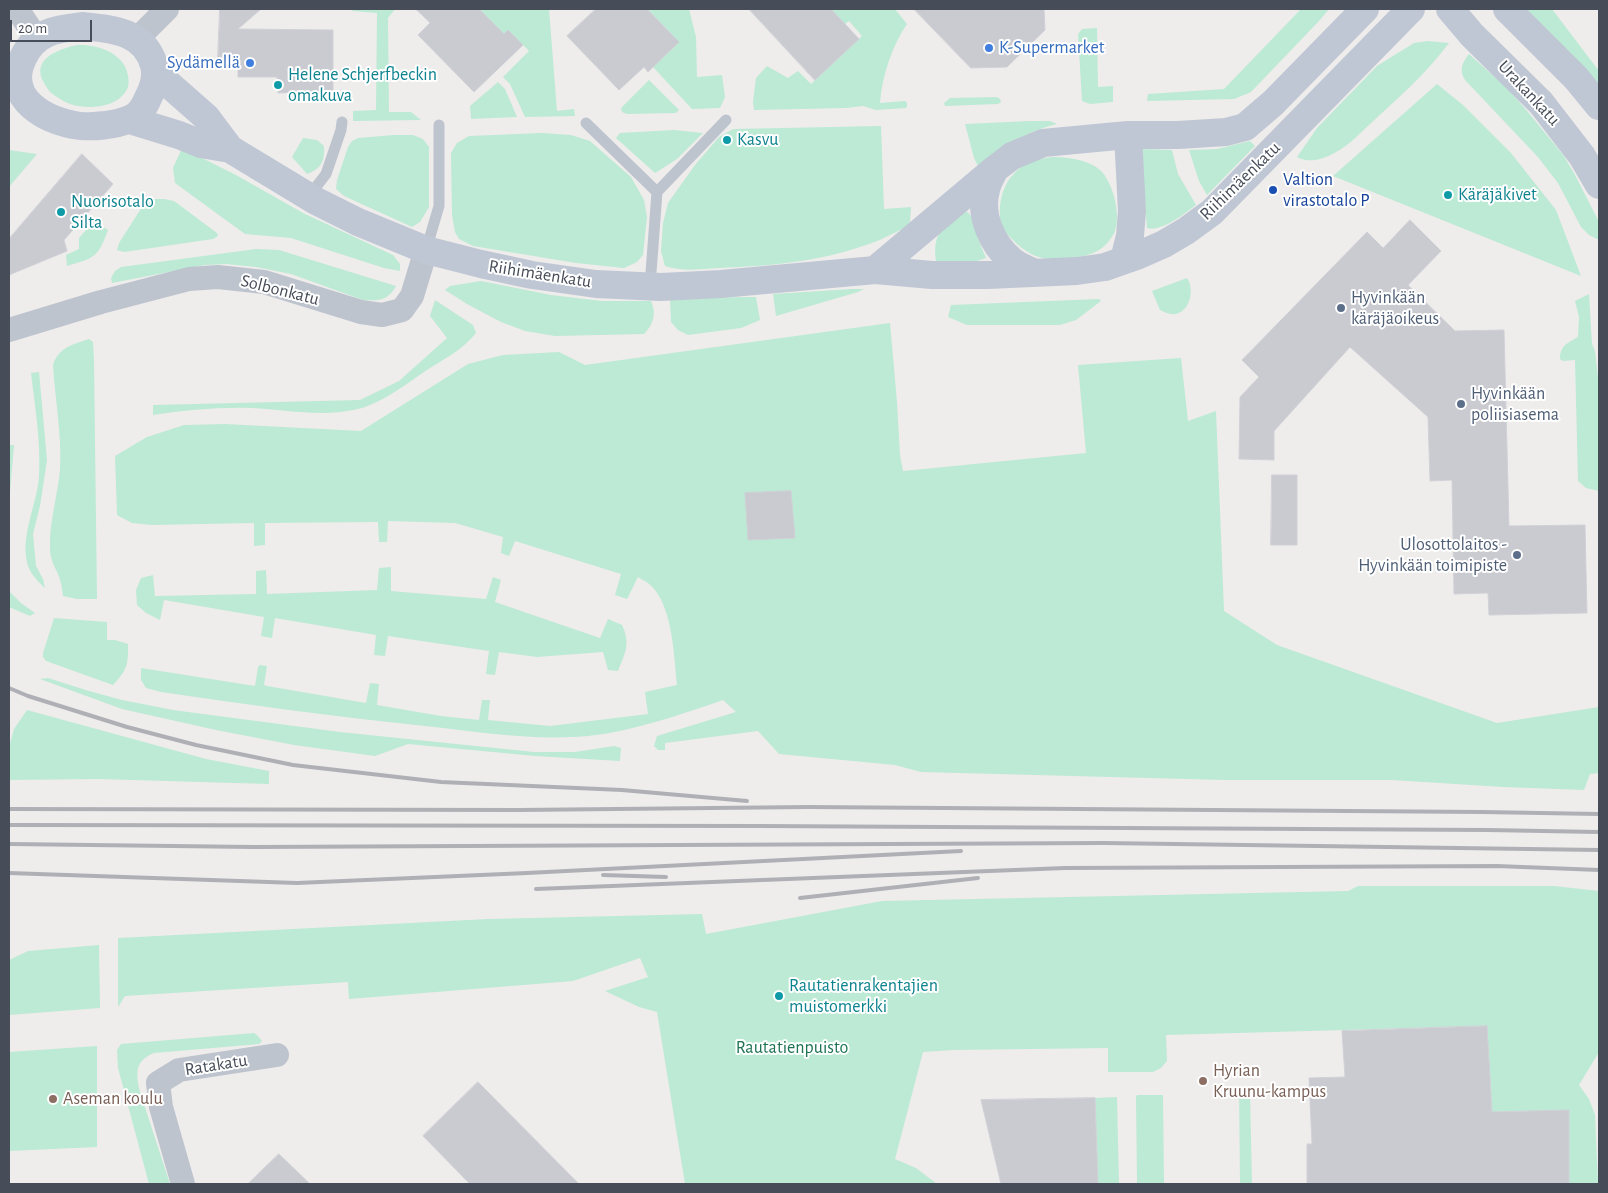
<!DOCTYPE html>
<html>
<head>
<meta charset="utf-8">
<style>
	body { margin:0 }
	#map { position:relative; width:1608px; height:1193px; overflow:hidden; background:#efecec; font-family:"Alegreya Sans",sans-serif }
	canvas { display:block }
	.frame { position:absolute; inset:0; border:10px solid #464d58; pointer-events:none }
	.scale { position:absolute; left:10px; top:20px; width:82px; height:22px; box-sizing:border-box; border:2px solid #464d58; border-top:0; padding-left:6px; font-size:15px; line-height:18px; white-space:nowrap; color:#464d58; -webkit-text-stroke:4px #fff; paint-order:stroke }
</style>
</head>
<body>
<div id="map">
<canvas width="1608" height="1193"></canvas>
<div class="frame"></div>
<div class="scale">20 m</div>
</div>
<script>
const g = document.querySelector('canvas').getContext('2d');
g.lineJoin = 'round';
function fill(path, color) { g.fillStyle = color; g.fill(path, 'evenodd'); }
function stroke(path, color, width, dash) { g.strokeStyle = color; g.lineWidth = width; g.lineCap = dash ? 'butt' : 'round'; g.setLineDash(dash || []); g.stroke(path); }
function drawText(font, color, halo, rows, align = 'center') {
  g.font = font + ' "Alegreya Sans",sans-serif'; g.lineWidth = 4; g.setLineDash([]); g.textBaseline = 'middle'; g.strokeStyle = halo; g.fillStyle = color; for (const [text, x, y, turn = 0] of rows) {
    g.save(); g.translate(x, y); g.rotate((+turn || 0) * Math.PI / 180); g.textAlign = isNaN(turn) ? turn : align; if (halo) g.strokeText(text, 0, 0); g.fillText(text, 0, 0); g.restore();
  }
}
const green = new Path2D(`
	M351 9H395L388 18 389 112H411L421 120 353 121V111L376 110 377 13 353 11Z
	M479 9H549L557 111 574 109 575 116 525 117 510 84 503 77 529 51 508 30 504 34Z
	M647 9H689L696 37 697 77 722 75 725 97 720 108 692 109 653 67 679 42Z
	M831 9H895L907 24C892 46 882 76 880 103L905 101 907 103V106L906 108 876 110 863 106 846 108 754 110 753 102 756 78 767 66 788 78 798 71 811 84 862 36 849 21 845 24Z
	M1301 9H1329L1319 21 1251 92 1234 99 1147 101 1148 94 1224 89Z
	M1526 9H1552L1599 71V84Z
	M1097 28 1098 87 1113 86V102L1090 104 1082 101 1078 34 1082 29Z
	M1428 41 1449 43C1426 74 1397 99 1369 125 1359 134 1348 146 1336 152 1324 159 1309 164 1297 157L1317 128 1377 66 1414 43Z
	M77 45C97 44 125 53 128 76 129 81 129 87 126 91 117 106 94 109 78 106 70 105 61 100 54 95 49 92 47 88 44 83 30 59 59 49 77 45Z
	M1469 54 1507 88 1528 112 1564 156 1575 175 1598 220 1599 223V240L1589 235 1581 227 1558 183 1537 156 1465 80C1459 70 1462 63 1469 54Z
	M649 80 679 110 676 113 627 114 622 112 621 108Z
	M498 82 505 89 517 117 471 119 470 106Z
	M1437 84 1463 105 1511 153 1556 210 1581 276 1333 176Z
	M997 97 1000 99 1001 102 998 104 945 106 944 103 950 98Z
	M1030 121H1050L1057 124C1024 132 1004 147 979 168L974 158 965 124Z
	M881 126 884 209 911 207 910 222 905 228C891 234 878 242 863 246 817 262 767 266 719 268 701 269 682 272 665 266L661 251 663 223 668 203 695 165 719 137 733 129Z
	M674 130 703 133 677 159 655 173 616 138 620 133Z
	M542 133 571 135 590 141 631 177 644 200 647 217 643 255 637 262 624 268 576 263 473 246 459 239 455 232 452 215 451 153 457 143 469 136Z
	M394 135H413L423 139 429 147V207L420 222 412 227 344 196 336 189 337 180 348 147 352 141 358 138Z
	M303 138 317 140 324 146C325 161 321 169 307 174L292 157Z
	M1250 141 1255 146 1207 195 1199 181 1189 150 1217 149Z
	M182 148 236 175 303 213 393 255 400 264V271L384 268 291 238 245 234 175 183 173 168Z
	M1141 149 1172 150 1178 174 1196 205C1184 214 1162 232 1147 228Z
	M9 150 37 154 9 187Z
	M1053 157C1067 157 1089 160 1100 170 1113 182 1121 214 1115 231 1114 234 1111 238 1109 241 1101 252 1085 257 1072 258 1062 259 1051 260 1042 258 1031 255 1024 250 1016 243 1011 238 1004 232 1001 225 1000 222 1000 217 1000 214 999 195 1007 176 1024 165 1033 160 1043 158 1053 157Z
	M153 199H164L174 201 217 233 218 236 213 239 124 252 117 250 119 243 142 207Z
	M964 210C975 216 974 224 977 235 979 243 983 250 986 258L977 261H936C932 232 944 226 964 210Z
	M94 221 108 230C98 258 94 258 67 266L66 255 79 249V238Z
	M256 249 279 250 396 286C388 301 378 301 363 300L291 274 256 267 226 264 205 265 112 283 111 278 115 271 121 267Z
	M1187 278C1195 289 1190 312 1175 314 1169 315 1165 312 1160 310L1152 291Z
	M481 281 551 295 602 301H651C657 314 653 325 644 334L555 336 525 331 501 322 467 304 445 290 450 286Z
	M852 289H864L858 292 776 316 773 294Z
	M1589 294 1592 344 1595 351 1599 387V491L1586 488 1578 481 1575 360 1563 361 1560 359C1560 345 1568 343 1578 337L1579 317 1575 301Z
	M756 297 760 320 741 328 688 335 678 330 671 322 670 298Z
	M1099 299 1101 301 1076 320 1060 325H967L948 317 951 305Z
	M435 300 473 325 476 333C463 350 442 360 424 372 405 385 384 401 362 408 326 418 288 410 252 408 218 407 186 410 153 415V405L360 400 399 381 447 338 430 316Z
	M890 323 897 402 900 455 903 471 1086 453 1078 365 1181 358 1188 421 1216 411 1224 611 1277 645 1497 723 1599 707V773L1590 774 1584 790 1503 787 1392 780H1225L921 772 895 765 779 754 758 731 665 743V750H658L654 746 657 736 736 712 723 700C679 715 634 731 588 736 533 741 479 732 425 726 337 717 249 705 161 692L146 688 141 680V668L255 686 258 667 260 665 267 666 264 685 267 686 366 703 370 683 379 684 377 705 441 716 479 720 482 700H490L488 720 550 726 648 714 645 692 677 685C674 657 673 602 648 583 645 581 641 579 638 577L627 599 615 595 621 574 515 541 509 556 501 553 503 537 455 523 388 521 387 542H379L378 522 265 523V545L254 546V523L152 525 132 523 117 515 115 456 147 437 184 425 225 424 361 431 468 364 503 355 559 352 585 365Z
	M89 339 93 342 94 361 97 599H77L63 596C62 588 61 581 58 574 54 565 50 559 50 548 49 522 58 495 60 469 62 434 55 400 53 365 59 347 72 345 89 339Z
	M39 372 47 460 40 506 33 534 36 566 43 579 45 588C35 579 27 570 26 556 23 531 37 502 39 477 41 442 35 407 31 373Z
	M9 445H14L9 504Z
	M391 567V591L486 599 493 577 501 580 495 602 600 638 608 619 622 625C631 644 625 653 618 671L608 670 603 652 537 657 499 652 495 675 486 674 489 651 388 636 385 656 374 655 376 635 275 618 272 638 261 636 264 617 164 600 160 620 146 613 137 605 136 590 141 578 153 575 155 596 256 594V571L266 570 267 594 377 590 379 568Z
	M9 591 21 603 35 613 30 616 9 607Z
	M54 618 107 622V640H115L128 644C128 665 128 669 113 685L46 661 43 657V653Z
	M48 678 89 691 122 700 173 710 340 732 534 752H575L614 746 621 748 620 761 535 756 408 744 375 756 294 745 216 730 122 709 40 679Z
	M27 710 206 759 269 771V784L98 779 9 780V747L14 729Z
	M1358 886H1554L1599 891V1052L1579 1085 1589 1099 1595 1115 1598 1184H1569V1110L1492 1112 1487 1026 1166 1035 1167 1061 1161 1068 1153 1072H1108V1048L953 1050 923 1052 895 1159 916 1168 937 1184H685L657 1012 639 1007 605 991 648 977 640 958 573 981 349 999 348 982 125 996 118 1007V938L488 919 702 914 706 934 882 901 1348 891Z
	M99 945 100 1008 9 1015V960L28 951Z
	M254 1033 258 1036 262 1041 259 1044 154 1053C134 1061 136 1074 140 1092L170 1184H149L118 1068 117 1050 121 1044Z
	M97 1046V1147L9 1151V1052Z
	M1239 1086 1250 1091 1252 1184H1240Z
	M1137 1095H1163L1164 1184H1137L1136 1097Z
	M1117 1097 1119 1184H1098L1095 1098Z`);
const building = new Path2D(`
	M220 9H261L238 29 333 30V91L278 93 277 77H238V57L218 58Z
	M416 9H479L504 34 508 30 523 45 474 92 418 35 430 23Z
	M596 9H647L679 42 648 72 644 67 619 90 567 36Z
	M749 9H831L859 39 815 80Z
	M914 9H1044L1045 30 1007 67 971 68Z
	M82 154 113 184 64 240 67 251 9 275V239Z
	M1410 220 1441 251 1408 285 1455 331 1504 330 1509 526 1585 525 1587 613 1489 615 1488 593 1454 594 1452 480 1430 481 1428 417 1350 347 1274 431V460L1239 459 1240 397 1259 377 1242 360 1367 232 1383 248Z
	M1272 475H1297V545H1271Z
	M791 491 795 538 748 540 745 493Z
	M1487 1026 1492 1112 1569 1110V1184H1307V1144H1312L1309 1078 1345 1077 1342 1031Z
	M478 1082 579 1184H470L423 1136Z
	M1095 1098 1098 1184H1001L981 1100Z
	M279 1154 310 1184H248Z`);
const lane = new Path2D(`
	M586 123 657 192
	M309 196 326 174 341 130 342 122
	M426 250 439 206V125
	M650 286 657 192 726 120`);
const street = new Path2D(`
	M17 9 37 39
	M137 39 167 9
	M9 330 101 302 189 279 218 277 264 282 361 312 382 315 402 310 412 296 426 250
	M183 1184 161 1107 158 1083 179 1070 277 1055`);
const secondary = new Path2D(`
	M1450 9 1472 35 1541 103 1582 156 1599 185
	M1507 9 1576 78 1599 106
	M83 26C112 29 144 31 154 65 157 77 154 87 148 98 146 103 142 110 138 114 133 119 125 121 118 123 105 126 93 127 80 126 46 121 3 99 23 58 35 31 57 29 83 26Z
	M156 73 206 117 230 149
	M130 120 179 135 201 144 230 149 316 201 358 222 426 250 481 264 532 275 596 284 661 287 721 284 875 270 932 275H988L1077 271 1105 267 1139 255 1164 244 1186 231 1212 212 1411 9
	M995 169C992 175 987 183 986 190 979 215 992 244 1011 260 1017 266 1027 269 1035 273
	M1124 260 1130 236 1132 211 1128 135
	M875 270 995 169 1012 156 1043 143 1128 135H1178L1226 132 1245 127 1273 103 1365 9`);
const rail = new Path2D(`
	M9 688 28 696 127 727 196 745 293 765 441 782 622 790 747 801
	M9 809 518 810 809 807 1482 812 1599 814
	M9 825 761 826 1487 830 1599 832
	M9 844 254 847 1104 843 1599 850
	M9 873 297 883 527 873 961 851
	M603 875 666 877
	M536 889 1065 868 1497 866 1599 870
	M800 898 978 878`);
const markers = [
	[989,48,5,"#3f7fe0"],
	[250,63,5,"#3f7fe0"],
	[278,85,5,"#0f9aa8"],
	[727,140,5,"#0f9aa8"],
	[1273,190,5,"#1a4fb4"],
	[1448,195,5,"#0f9aa8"],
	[61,212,5,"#0f9aa8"],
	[1341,308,5,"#5c6f8a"],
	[1461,404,5,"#5c6f8a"],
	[1517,555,5,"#5c6f8a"],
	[779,996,5,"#0f9aa8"],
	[1203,1081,5,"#8d6e63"],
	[53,1099,5,"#8d6e63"]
];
const shopNames = [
	["K-Supermarket",999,48],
	["Sydämellä",240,63,"right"]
];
const cultureNames = [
	["Helene Schjerfbeckin",288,75],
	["omakuva",288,96],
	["Kasvu",737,140],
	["Käräjäkivet",1458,195],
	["Nuorisotalo",71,202],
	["Silta",71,223],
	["Rautatienrakentajien",789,986],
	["muistomerkki",789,1007]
];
const streetNames = [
	["Urakankatu",1529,93,47],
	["Riihimäenkatu",1240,181,-44],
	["Riihimäenkatu",540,274,9],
	["Solbonkatu",280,290,14],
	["Ratakatu",216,1065,-9]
];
const transitNames = [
	["Valtion",1283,180],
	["virastotalo P",1283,201]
];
const serviceNames = [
	["Hyvinkään",1351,298],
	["käräjäoikeus",1351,319],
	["Hyvinkään",1471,394],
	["poliisiasema",1471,415],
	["Ulosottolaitos -",1507,545,"right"],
	["Hyvinkään toimipiste",1507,566,"right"]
];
const parkNames = [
	["Rautatienpuisto",792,1048]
];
const educationNames = [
	["Hyrian",1213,1071],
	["Kruunu-kampus",1213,1092],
	["Aseman koulu",63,1099]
];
fill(green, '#bcead4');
fill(building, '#cacad1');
stroke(building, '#d0d1d7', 1);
stroke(lane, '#bec4ce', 11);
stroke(street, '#bec4ce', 24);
stroke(secondary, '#c0c7d4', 28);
stroke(rail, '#afb0b6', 4);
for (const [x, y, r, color] of markers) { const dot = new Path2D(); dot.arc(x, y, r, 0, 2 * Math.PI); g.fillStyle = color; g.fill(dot); stroke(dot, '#fff', 2); }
drawText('18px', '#366cbe', '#fff', shopNames, 'left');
drawText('18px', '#0d838f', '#fff', cultureNames, 'left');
drawText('18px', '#464d58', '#fff', streetNames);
drawText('18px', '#164399', '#fff', transitNames, 'left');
drawText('18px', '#4e5e75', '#fff', serviceNames, 'left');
drawText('18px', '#1d7353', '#fff', parkNames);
drawText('18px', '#785e54', '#fff', educationNames, 'left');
</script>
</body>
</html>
